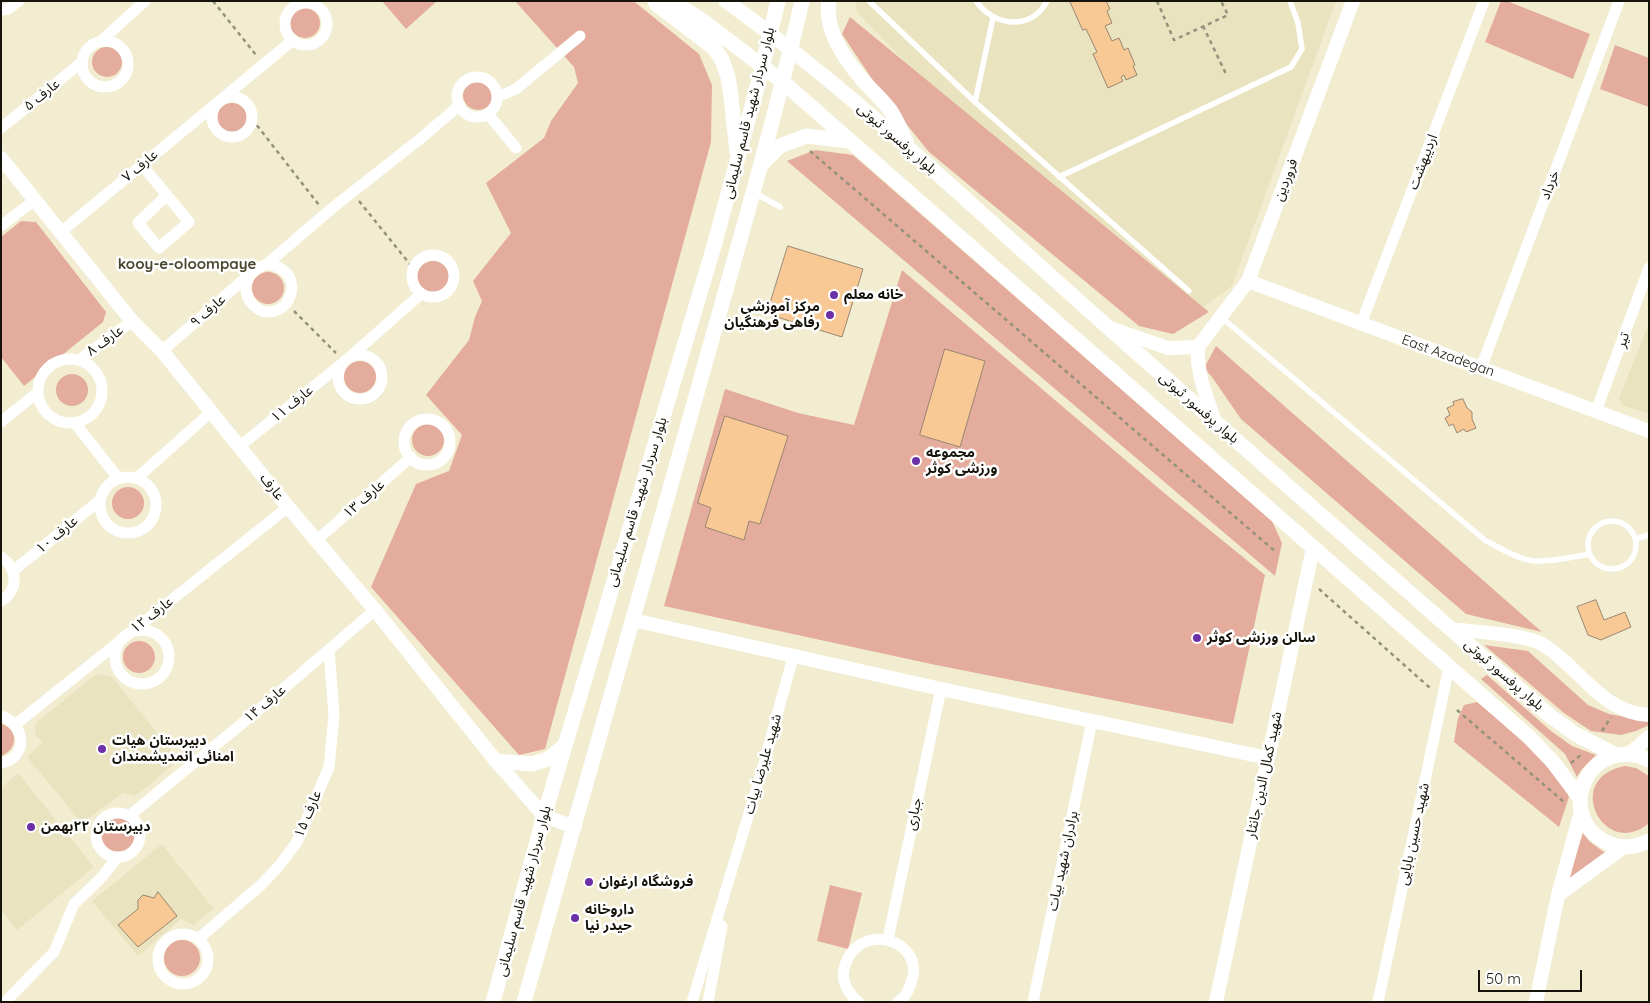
<!DOCTYPE html>
<html>
<head>
<meta charset="utf-8">
<style>
	body { margin:0 }
	#map { position:relative; width:1650px; height:1003px; overflow:hidden; background:#f2edd1; font-family:Quicksand,sans-serif }
	canvas { display:block }
	.frame { position:absolute; inset:0; border:2px solid #16140a; pointer-events:none }
	.scale { position:absolute; left:1478px; top:970px; width:104px; height:22px; box-sizing:border-box; border:2px solid #16140a; border-top:0; padding-left:6px; font-size:15px; line-height:18px; white-space:nowrap; color:#16140a; -webkit-text-stroke:4px #fff; paint-order:stroke }
</style>
</head>
<body>
<div id="map">
<canvas width="1650" height="1003"></canvas>
<div class="frame"></div>
<div class="scale">50 m</div>
</div>
<script>
const g = document.querySelector('canvas').getContext('2d');
g.lineJoin = 'round';
function fill(path, color) { g.fillStyle = color; g.fill(path, 'evenodd'); }
function stroke(path, color, width, dash) { g.strokeStyle = color; g.lineWidth = width; g.lineCap = dash ? 'butt' : 'round'; g.setLineDash(dash || []); g.stroke(path); }
function drawText(font, color, halo, rows, align = 'center') {
  g.font = font + ' Quicksand,"Noto Sans Arabic",sans-serif'; g.lineWidth = 5; g.setLineDash([]); g.textBaseline = 'middle'; g.strokeStyle = halo; g.fillStyle = color; for (const [text, x, y, turn = 0] of rows) {
    g.save(); g.translate(x, y); g.rotate((+turn || 0) * Math.PI / 180); g.textAlign = isNaN(turn) ? turn : align; if (halo) g.strokeText(text, 0, 0); g.fillText(text, 0, 0); g.restore();
  }
}
const built = new Path2D(`
	M856 1H1336L1232 286 1201 309 946 104 856 11Z
	M1649 323V414L1622 405 1619 398Z
	M96 674 111 676 179 760 136 796 123 793 82 823 27 757 43 742 35 735 36 723Z
	M18 773 94 867 17 930 1 910V788Z
	M162 844 214 909 193 925 181 919 138 956 92 901Z`);
const green = new Path2D(`
	M382 1H437L406 29Z
	M515 1H632L636 3 699 54 712 85 711 142 545 749 519 755 371 587 416 484 449 471 462 435 426 395 469 340 475 317 482 301 473 281 511 233 486 183 544 138 551 121 578 83 574 67Z
	M1501 1H1507L1590 34 1573 79 1485 42Z
	M290 23a15 15 0 1 1 30 0a15 15 0 1 1-30 0Z
	M850 17 1209 312 1173 334 1139 326 929 152 882 94 842 34Z
	M1615 45 1649 58V107L1600 89Z
	M92 62a15 15 0 1 1 30 0a15 15 0 1 1-30 0Z
	M463 95a15 15 0 1 1 30 0a15 15 0 1 1-30 0Z
	M217 118a15 15 0 1 1 30 0a15 15 0 1 1-30 0Z
	M815 150 853 155 1272 521 1282 543 1275 576 787 161Z
	M21 221 36 222 106 312 103 322 24 386 1 357V237Z
	M417 277a16 16 0 1 1 32 0a16 16 0 1 1-32 0Z
	M902 270 1169 497 1265 575 1233 724 931 664 664 606 725 389 798 413 854 425Z
	M252 288a16 16 0 1 1 32 0a16 16 0 1 1-32 0Z
	M1216 346 1542 632 1466 614 1241 419 1212 377 1204 368Z
	M344 377a16 16 0 1 1 32 0a16 16 0 1 1-32 0Z
	M56 390a16 16 0 1 1 32 0a16 16 0 1 1-32 0Z
	M412 440a16 16 0 1 1 32 0a16 16 0 1 1-32 0Z
	M112 503a16 16 0 1 1 32 0a16 16 0 1 1-32 0Z
	M123 657a16 16 0 1 1 32 0a16 16 0 1 1-32 0Z
	M1484 645 1528 651 1588 705 1609 714 1649 721V725L1636 731 1621 735 1591 731 1564 713Z
	M1487 675 1551 731 1572 746 1596 755 1582 769 1577 777 1565 754 1481 679Z
	M1477 702 1537 752 1562 780 1569 797 1559 827 1454 742 1458 718 1464 705Z
	M1 724C19 729 18 750 1 756Z
	M1625 766 1636 768 1649 776V823C1605 861 1561 778 1625 766Z
	M100 835a18 18 0 1 1 36 0a18 18 0 1 1-36 0Z
	M1583 833 1589 841 1605 853 1566 885Z
	M830 885 862 893 848 949 817 941Z
	M164 958a18 18 0 1 1 36 0a18 18 0 1 1-36 0Z`);
const building = new Path2D(`
	M1070 1H1106L1110 9 1107 11 1112 23 1105 26 1112 41 1119 38 1124 50 1128 48 1135 65 1133 66 1137 75 1126 80 1124 75 1121 77 1123 81 1108 88 1093 54 1097 52 1086 29 1083 30Z
	M788 246 863 269 842 337 767 314Z
	M945 349 985 361 960 447 920 435Z
	M1463 399 1467 408 1472 412V419L1476 428 1466 432 1464 429 1457 433 1453 424 1449 426 1445 418 1450 415 1447 408 1454 405 1453 402Z
	M725 416 788 436 760 524 749 521 744 540 705 527 711 508 698 503Z
	M1596 600 1604 620 1625 612 1631 627 1601 640 1588 635 1577 607Z
	M158 892 177 916 138 947 118 925 138 909V900L143 895 154 898Z`);
const path = new Path2D(`
	M213 1 256 55
	M1157 1 1174 40 1228 15 1221 1
	M1203 26 1227 76
	M252 119 319 205
	M810 151 1277 553
	M359 201 413 268
	M294 311 336 353
	M1319 589 1430 688
	M1457 710 1564 802
	M1602 731 1611 717
	M1571 763 1582 754`);
const service = new Path2D(`
	M869 1 975 102
	M976 1C993 26 1031 32 1047 1
	M993 18 975 102 1189 291
	M1059 177 1291 67 1302 49 1298 23 1290 1
	M755 193 780 207
	M1221 317 1486 541C1501 548 1517 559 1534 561 1552 562 1572 557 1590 554
	M1588 545a24 24 0 1 1 48 0a24 24 0 1 1-48 0Z
	M1636 539 1649 535`);
const minor = new Path2D(`
	M285 24a21 21 0 1 1 42 0a21 21 0 1 1-42 0Z
	M1 10 8 9 19 1
	M82 64a23 23 0 1 1 46 0a23 23 0 1 1-46 0Z
	M100 42 145 1
	M457 97a20 20 0 1 1 40 0a20 20 0 1 1-40 0Z
	M212 117a20 20 0 1 1 40 0a20 20 0 1 1-40 0Z
	M497 97 516 89 580 36
	M488 114 516 148
	M1 128 82 62
	M142 165 189 222 159 248 138 223 167 195
	M1 226 35 200
	M61 232 293 40
	M412 276a21 21 0 1 1 42 0a21 21 0 1 1-42 0Z
	M267 264 331 209 420 139 460 105
	M267 264C275 266 283 268 288 275 298 290 287 312 268 312 252 311 240 292 249 277 253 270 260 267 267 264Z
	M1361 324 1484 1
	M162 351 248 276
	M338 377a22 22 0 1 1 44 0a22 22 0 1 1-44 0Z
	M38 391a32 32 0 1 1 64 0a32 32 0 1 1-64 0Z
	M79 360 132 321
	M1481 368 1619 1
	M1596 411 1649 268
	M404 442a23 23 0 1 1 46 0a23 23 0 1 1-46 0Z
	M1 422 38 392
	M75 423 118 478
	M240 446 344 362 421 294
	M100 505a28 28 0 1 1 56 0a28 28 0 1 1-56 0Z
	M137 478 211 412
	M317 540 411 457
	M1 557C18 568 19 591 1 601
	M13 571 100 500
	M115 657a27 27 0 1 1 54 0a27 27 0 1 1-54 0Z
	M1 716C26 725 29 757 1 763
	M16 724 288 507
	M96 835a22 22 0 1 1 44 0a22 22 0 1 1-44 0Z
	M129 816 261 708 375 610
	M158 959a25 25 0 1 1 50 0a25 25 0 1 1-50 0Z
	M198 939 261 885 279 866 297 842 329 767 334 715 329 650
	M888 939 941 689
	M5 1002 54 952 74 904 101 878 117 858
	M692 1002 762 770 793 657
	M708 1002 722 926
	M859 1002 856 1000C852 996 847 990 845 984 842 976 844 966 848 958 866 924 919 940 913 976 911 986 907 996 898 1002
	M1033 1002 1092 721
	M1378 1002 1449 667`);
const tertiary = new Path2D(`
	M1 158 132 321 162 351 288 507 375 610 496 761 544 816 575 827
	M1248 281 1649 431
	M1110 328 1168 348 1198 347
	M1198 347 1248 281 1353 1
	M1198 347C1196 373 1207 397 1215 422
	M633 620 941 689 1268 758
	M1451 629C1474 632 1524 634 1542 644 1579 666 1601 713 1649 715
	M1629 754 1649 737
	M1558 895 1624 847
	M1216 1002 1313 548
	M1536 1002 1558 895 1581 811`);
const secondary = new Path2D(`
	M655 1 656 4 714 48 722 60 728 77 731 97 737 152
	M672 1 703 21 783 82 1529 737 1552 761 1580 798
	M726 1C863 99 983 217 1109 328 1255 458 1402 586 1549 715L1575 734 1616 755
	M829 1C824 29 844 58 861 78 870 89 881 98 890 110 896 118 901 131 906 141
	M761 165 780 146 806 136 850 141
	M1649 760C1590 732 1551 816 1608 843 1621 849 1636 847 1649 841
	M496 761 532 764 548 759 564 746
	M493 1002 544 816 714 246 759 80 778 1
	M524 1002C581 806 636 610 691 414 729 277 770 140 802 1`);
const markers = [
	[834,295,5,"#6c30a6"],
	[830,315,5,"#6c30a6"],
	[916,461,5,"#6c30a6"],
	[1197,638,5,"#6c30a6"],
	[102,749,5,"#6c30a6"],
	[31,827,5,"#6c30a6"],
	[589,882,5,"#6c30a6"],
	[575,918,5,"#6c30a6"]
];
const streetNames = [
	["عارف ۵",42,95,-39],
	["بلوار سردار شهید قاسم سلیمانی",749,113,-76],
	["بلوار پرفسور ثبوتی",897,139,41],
	["اردیبهشت",1423,162,-69],
	["عارف ۷",140,166,-40],
	["فروردین",1286,180,-69],
	["خرداد",1550,185,-69],
	["عارف ۹",208,311,-41],
	["تیر",1623,340,-70],
	["عارف ۸",105,341,-36],
	["East Azadegan",1448,356,20],
	["عارف ۱۱",292,404,-39],
	["بلوار پرفسور ثبوتی",1199,408,41],
	["عارف",272,487,52],
	["عارف ۱۳",364,499,-41],
	["بلوار سردار شهید قاسم سلیمانی",637,502,-73],
	["عارف ۱۰",57,535,-40],
	["عارف ۱۲",152,615,-38],
	["بلوار پرفسور ثبوتی",1504,675,41],
	["عارف ۱۴",265,704,-40],
	["شهید علیرضا بیات",763,764,-74],
	["شهید کمال الدین جانثار",1264,775,-78],
	["عارف ۱۵",308,814,-67],
	["جباری",914,814,-78],
	["شهید حسین بابایی",1414,834,-78],
	["برادران شهید بیات",1063,861,-78],
	["بلوار سردار شهید قاسم سلیمانی",524,891,-75]
];
const poiNames = [
	["خانه معلم",844,295],
	["مرکز آموزشی",820,307,"right"],
	["رفاهی فرهنگیان",820,323,"right"],
	["مجموعه",926,453],
	["ورزشی کوثر",926,469],
	["سالن ورزشی کوثر",1207,638],
	["دبیرستان هیات",112,741],
	["امنائی انمدیشمندان",112,757],
	["دبیرستان ۲۲بهمن",41,827],
	["فروشگاه ارغوان",599,882],
	["داروخانه",585,910],
	["حیدر نیا",585,926]
];
const neighbourhoodNames = [
	["kooy-e-oloompaye",187,264]
];
fill(built, '#e9e3bf');
fill(green, '#e3ac9c');
fill(building, '#f8c995');
stroke(building, '#9a8772', 1);
stroke(path, '#94917c', 2.5, [4, 4]);
stroke(service, '#fff', 5.5);
stroke(minor, '#fff', 11);
stroke(tertiary, '#fff', 14);
stroke(secondary, '#fff', 15);
for (const [x, y, r, color] of markers) { const dot = new Path2D(); dot.arc(x, y, r, 0, 2 * Math.PI); g.fillStyle = color; g.fill(dot); stroke(dot, '#fff', 2); }
drawText('14px', '#16140a', '#fff', streetNames);
drawText('bold 14px', '#16140a', '#fff', poiNames, 'left');
drawText('bold 15px', '#4b472f', '#fff', neighbourhoodNames);
</script>
</body>
</html>
